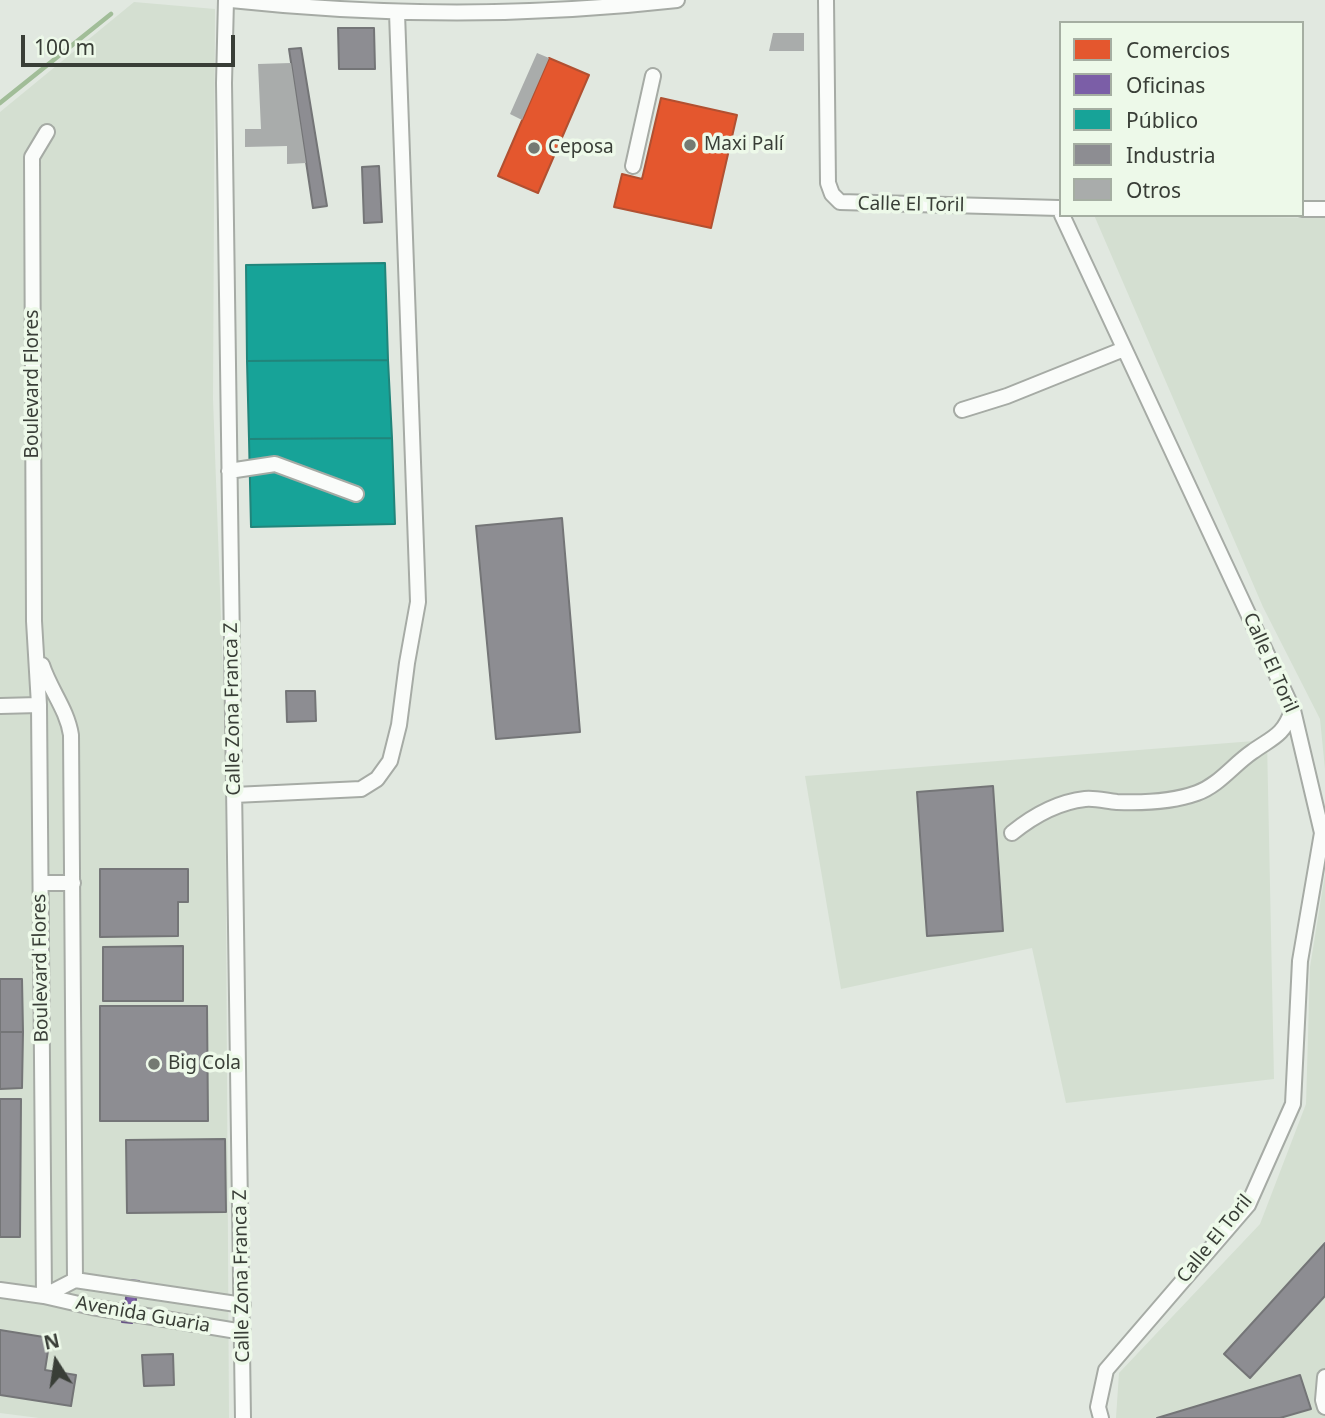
<!DOCTYPE html>
<html>
<head>
<meta charset="utf-8">
<style>
	body { margin:0 }
	#map { position:relative; width:1325px; height:1418px; overflow:hidden; background:#e1e8e0; font-family:"Noto Sans",sans-serif }
	canvas { display:block }
	.legend { position:absolute; left:1059px; top:21px; width:245px; height:196px; box-sizing:border-box; background:#edf9e9; border:2px solid #a5aea2; margin:0; padding:9px 12px; list-style:none; font-size:21px; color:#393e37 }
	.legend li { display:flex; align-items:center; gap:14px; height:35px }
	.legend b { width:35px; border:2px solid #a5aea2 }
	.north { position:absolute; left:21px; top:1327px; width:70px; height:70px; -webkit-text-stroke:5px #edf9e9; paint-order:stroke; rotate:348deg; font-size:19px; font-weight:700; line-height:28px; text-align:center; color:#393e37 }
	.north::after { content:''; display:block; margin:auto; width:24px; height:32px; background:#393e37; clip-path:polygon(50% 0,100% 100%,50% 72%,0 100%) }
	.scale { position:absolute; left:21px; top:35px; width:214px; height:32px; box-sizing:border-box; border:4px solid #393e37; border-top:0; padding-left:9px; font-size:21px; line-height:24px; white-space:nowrap; color:#393e37; -webkit-text-stroke:5px #edf9e9; paint-order:stroke }
</style>
</head>
<body>
<div id="map">
<canvas width="1325" height="1418"></canvas>
<ul class="legend">
<li><b style="height:19px;background:#e4572e"></b>Comercios</li>
<li><b style="height:19px;background:#7b5ea7"></b>Oficinas</li>
<li><b style="height:19px;background:#17a398"></b>Público</li>
<li><b style="height:19px;background:#8d8d92"></b>Industria</li>
<li><b style="height:19px;background:#a9acab"></b>Otros</li>
</ul>
<div class="north">N</div>
<div class="scale">100 m</div>
</div>
<script>
const g = document.querySelector('canvas').getContext('2d');
g.lineJoin = 'round';
function fill(path, color) { g.fillStyle = color; g.fill(path, 'evenodd'); }
function stroke(path, color, width, dash) { g.strokeStyle = color; g.lineWidth = width; g.lineCap = dash ? 'butt' : 'round'; g.setLineDash(dash || []); g.stroke(path); }
function drawText(font, color, halo, rows, align = 'center') {
  g.font = font + ' "Noto Sans",sans-serif'; g.lineWidth = 7; g.setLineDash([]); g.textBaseline = 'middle'; g.strokeStyle = halo; g.fillStyle = color; for (const [text, x, y, turn = 0] of rows) {
    g.save(); g.translate(x, y); g.rotate((+turn || 0) * Math.PI / 180); g.textAlign = isNaN(turn) ? turn : align; if (halo) g.strokeText(text, 0, 0); g.fillText(text, 0, 0); g.restore();
  }
}
const built = new Path2D(`
	M134 2 215 9 213 399 225 727 229 1418H39L0 1413V112Z
	M1094 215 1325 218V769L1320 719 1263 607Z
	M1267 740 1274 1079 1066 1103 1032 948 841 989 805 776Z
	M1325 874V1418H1116L1119 1373 1260 1224 1306 1104 1310 967Z`);
const shops = new Path2D(`
	M549 58 589 75 538 193 498 176Z
	M661 98 737 115 711 228 614 207 622 174 642 179Z`);
const offices = new Path2D(`
	M129 1280 139 1281 132 1323 122 1322Z`);
const public = new Path2D(`
	M385 263 388 360 247 361 246 265Z
	M388 360 392 438 249 439 247 361Z
	M392 438 395 524 251 527 249 439Z`);
const industry = new Path2D(`
	M338 28H374L375 69H339Z
	M301 48 327 206 313 208 289 49Z
	M379 166 382 222 364 223 362 167Z
	M562 518 580 732 496 739 476 526Z
	M286 691H315L316 721 287 722Z
	M993 786 1003 931 927 936 917 792Z
	M100 869H188V902H178V936L100 937Z
	M183 946V1001H103V947Z
	M0 979H22L23 1032H0Z
	M100 1006H207L208 1121H100Z
	M0 1032H23L22 1088 0 1089Z
	M0 1099H21L20 1237H0Z
	M225 1139 226 1212 127 1213 126 1140Z
	M1325 1243V1296L1250 1378 1224 1354Z
	M0 1330 50 1338 45 1370 76 1375 71 1406 0 1395Z
	M173 1354 174 1385 144 1386 142 1355Z
	M1300 1375 1311 1409 1280 1418H1157Z`);
const stream = new Path2D(`
	M0 103 111 14`);
const building = new Path2D(`
	M773 33H804V51H769Z
	M537 53 549 58 522 120 510 114Z
	M291 63 306 163 287 164V146L245 147V129H261L258 64Z`);
const minor = new Path2D(`
	M226 0 224 83 243 1418
	M231 0C379 16 528 17 677 0
	M826 0 828 183 832 194 840 202 1059 208 1061 212
	M633 166 653 76
	M1302 209H1325
	M1062 215 1293 710 1322 833 1300 961 1293 1104 1248 1205 1106 1370 1098 1407 1101 1418
	M962 410 1007 396 1124 349
	M229 471 275 464 356 494
	M42 665C50 690 67 709 71 735L75 1280
	M0 706 39 705
	M234 795 361 789 377 779 390 761 399 725 407 663 418 602 397 13
	M1012 833C1033 816 1058 802 1085 799 1096 798 1106 801 1117 802 1142 803 1172 802 1197 793 1219 785 1233 765 1252 752 1273 737 1283 736 1292 711
	M41 883H73
	M0 1290 44 1296 92 1307 243 1332
	M44 1296 39 705 34 621 32 157 47 132
	M44 1296 75 1280 243 1305
	M1325 1377 1323 1400 1325 1407`);
const markers = [
	[690,145,7,"#747a72"],
	[534,148,7,"#747a72"],
	[154,1064,7,"#747a72"]
];
const poiNames = [
	["Maxi Palí",704,145],
	["Ceposa",548,148],
	["Big Cola",168,1064]
];
const streetNames = [
	["Calle El Toril",911,205,1],
	["Boulevard Flores",33,384,-90],
	["Calle El Toril",1270,663,66],
	["Calle Zona Franca Z",233,709,-91],
	["Boulevard Flores",41,968,-91],
	["Calle El Toril",1215,1239,-51],
	["Calle Zona Franca Z",242,1276,-91],
	["Avenida Guaria",143,1315,10]
];
fill(built, '#d4dfd1');
fill(shops, '#e4572e');
stroke(shops, '#b15031', 2);
fill(offices, '#7b5ea7');
stroke(offices, '#675485', 2);
fill(public, '#17a398');
stroke(public, '#21857b', 2);
fill(industry, '#8d8d92');
stroke(industry, '#747577', 2);
stroke(stream, '#a1bd98', 4.5);
fill(building, '#a9acab');
stroke(minor, '#a6aba5', 18);
stroke(minor, '#fafcfa', 14);
for (const [x, y, r, color] of markers) { const dot = new Path2D(); dot.arc(x, y, r, 0, 2 * Math.PI); g.fillStyle = color; g.fill(dot); stroke(dot, '#edf9e9', 2.5); }
drawText('19px', '#393e37', '#edf9e9', poiNames, 'left');
drawText('19px', '#393e37', '#edf9e9', streetNames);
</script>
</body>
</html>
